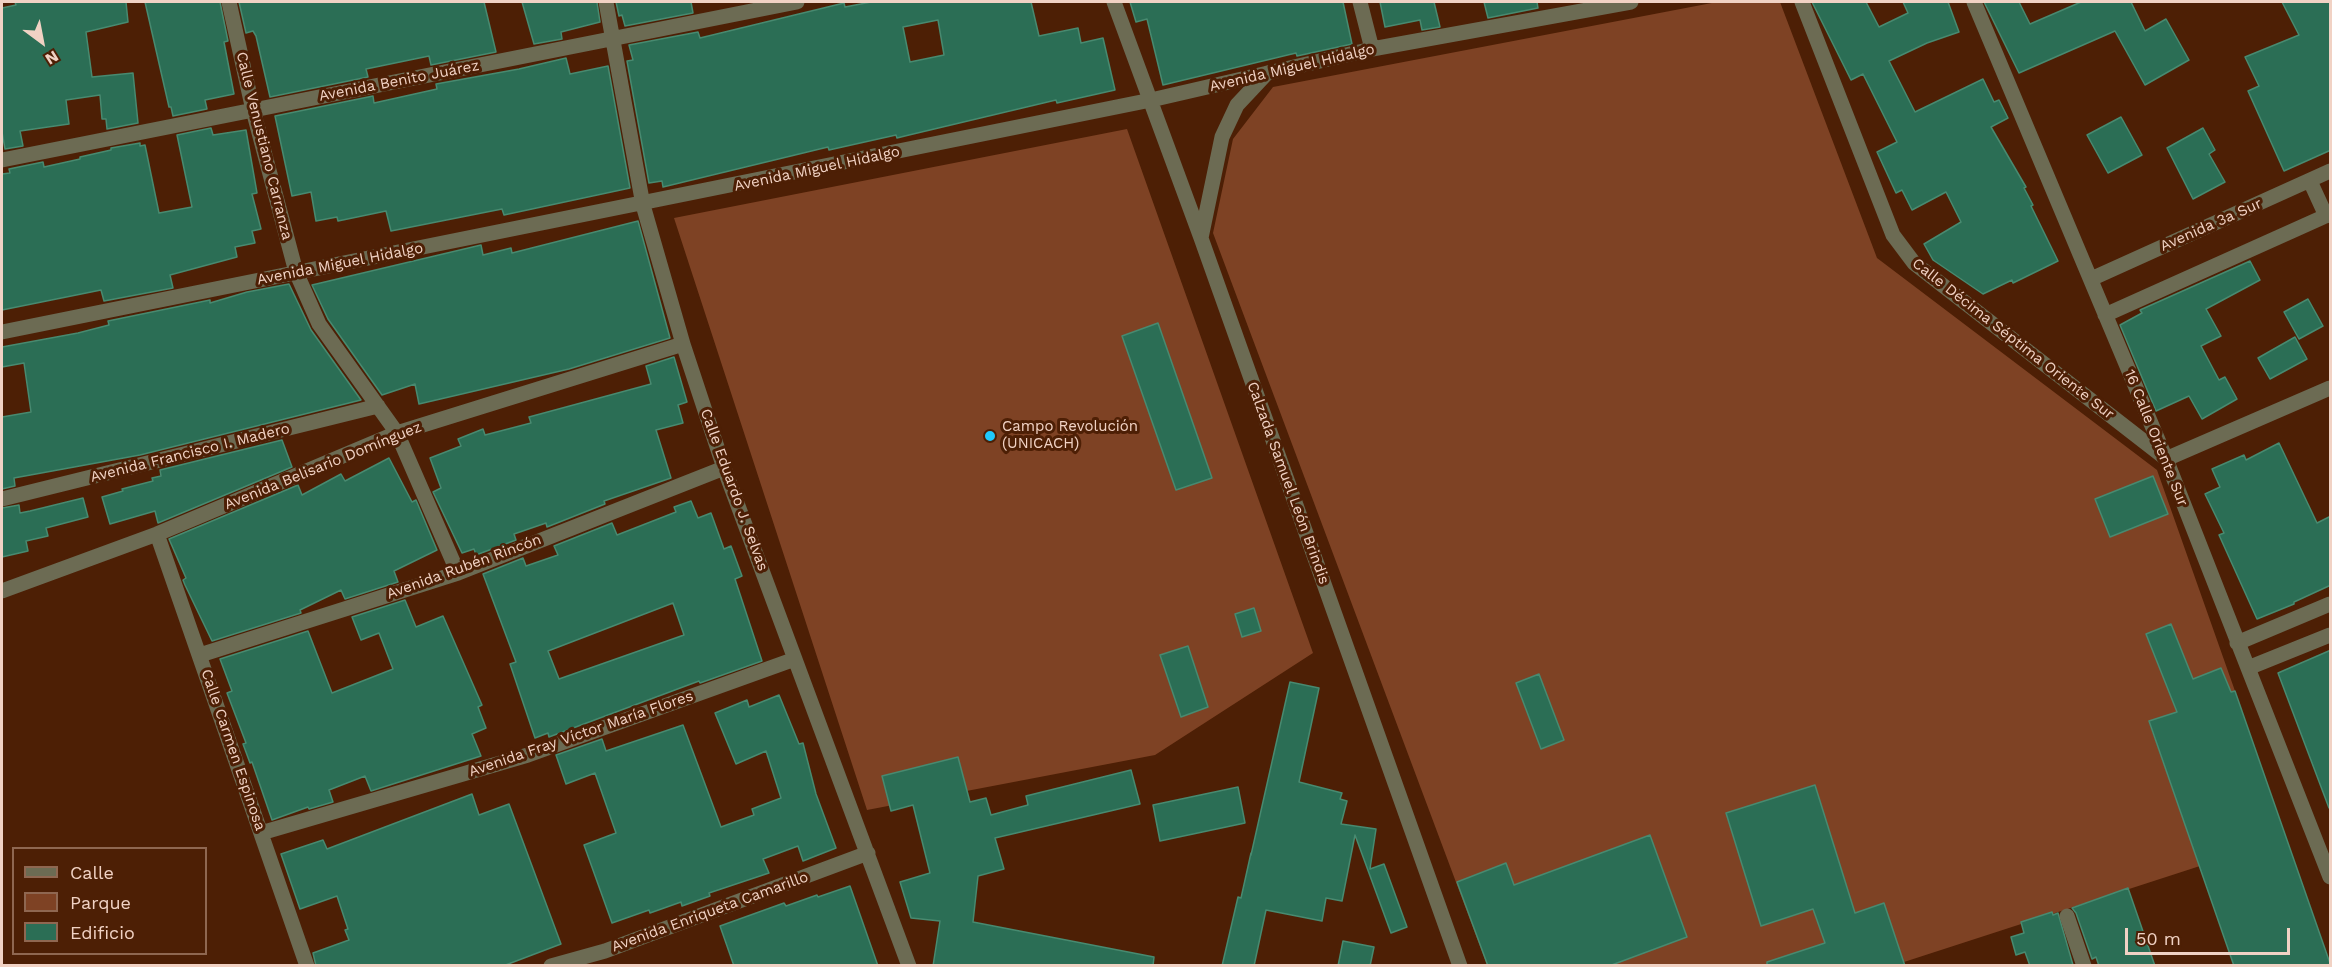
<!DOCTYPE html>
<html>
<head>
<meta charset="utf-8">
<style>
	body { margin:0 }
	#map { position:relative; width:2332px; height:967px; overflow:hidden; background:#4d1f05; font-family:"Work Sans",sans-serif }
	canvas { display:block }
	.frame { position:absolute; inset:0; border:3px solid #f1d2c4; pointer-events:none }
	.legend { position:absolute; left:12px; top:847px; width:195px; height:108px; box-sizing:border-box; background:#4d1f05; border:2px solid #8f6751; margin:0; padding:8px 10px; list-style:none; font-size:18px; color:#f1d2c4 }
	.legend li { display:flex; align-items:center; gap:12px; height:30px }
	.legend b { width:30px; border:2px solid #8f6751 }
	.north { position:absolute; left:12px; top:12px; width:60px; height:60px; -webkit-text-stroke:4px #4d1f05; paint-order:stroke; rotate:148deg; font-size:16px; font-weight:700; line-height:24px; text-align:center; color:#f1d2c4 }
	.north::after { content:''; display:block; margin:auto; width:21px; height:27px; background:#f1d2c4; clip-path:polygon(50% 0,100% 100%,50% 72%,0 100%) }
	.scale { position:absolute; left:2125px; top:928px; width:165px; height:27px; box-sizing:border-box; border:3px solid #f1d2c4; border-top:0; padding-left:8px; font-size:18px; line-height:21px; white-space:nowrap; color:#f1d2c4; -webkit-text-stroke:4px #4d1f05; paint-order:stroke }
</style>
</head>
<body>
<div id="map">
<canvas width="2332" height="967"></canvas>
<div class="frame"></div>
<ul class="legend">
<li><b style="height:8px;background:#6c6b53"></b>Calle</li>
<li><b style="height:16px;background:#7e4224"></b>Parque</li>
<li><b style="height:16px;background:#2b6e55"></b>Edificio</li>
</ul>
<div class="north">N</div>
<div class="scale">50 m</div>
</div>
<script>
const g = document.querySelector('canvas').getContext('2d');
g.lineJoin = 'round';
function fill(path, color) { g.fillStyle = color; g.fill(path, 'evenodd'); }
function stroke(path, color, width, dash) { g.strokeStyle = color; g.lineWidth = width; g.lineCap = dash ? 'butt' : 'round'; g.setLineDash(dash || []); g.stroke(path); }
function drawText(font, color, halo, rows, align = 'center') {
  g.font = font + ' "Work Sans",sans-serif'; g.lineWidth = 6; g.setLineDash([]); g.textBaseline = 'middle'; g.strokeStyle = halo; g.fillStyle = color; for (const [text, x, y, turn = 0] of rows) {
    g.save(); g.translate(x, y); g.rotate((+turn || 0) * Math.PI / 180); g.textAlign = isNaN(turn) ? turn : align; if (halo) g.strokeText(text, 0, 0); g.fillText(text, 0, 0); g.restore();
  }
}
const green = new Path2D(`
	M1717 2H1780L1877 258 2157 470 2235 691 2149 722 2200 866 1904 962 1905 965H1487L1213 233 1233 139 1273 87Z
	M1127 129 1313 653 1155 755 867 810 674 218Z`);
const building = new Path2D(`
	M15 2H126L128 22 86 32 92 77 133 73 138 123 107 129 106 119H102L100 95 66 100 69 124 20 131 23 146 5 149 2 132V8L16 5Z
	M145 2H220L228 41 224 42 234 94 205 100 207 109 173 116 171 107H169Z
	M239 2H484L496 52 431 65 429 56 366 69 368 77 270 97 256 36 253 31 246 33Z
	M522 2H597L600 22 561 32 562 39 534 44Z
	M616 2H691L693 13 625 26 622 15 619 16Z
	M871 2H1031L1039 36 1078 28 1081 43 1103 38 1115 90 1057 103 1056 100 909 135 897 138 896 135 829 150 828 147 663 187 662 181 649 183 627 61 633 60 629 45 698 32 700 38 844 3 845 7ZM938 20 944 55 910 62 903 27Z
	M1130 2H1343L1352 44 1297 56 1296 53 1163 85 1147 19 1136 22Z
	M1380 2H1434L1440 27 1422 30 1420 20 1385 27Z
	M1484 2H1537L1538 8 1488 18Z
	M1812 2H1866L1879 27 1908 13 1903 2H1948L1959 32 1927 43 1889 61 1915 112 1983 79 1994 102 1999 100 2008 118 1991 127 2026 187 2024 188 2033 205 2031 206 2058 261 2013 283 2012 280 1983 294 1933 260 1924 244 1961 222 1946 192 1912 210 1902 190 1896 193 1877 152 1897 142 1863 74 1851 80Z
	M1984 2H2019L2030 24 2081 2H2131L2145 31 2166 19 2189 60 2145 85 2115 31 2019 73Z
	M2282 2H2331V150L2284 171 2248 91 2259 86 2245 57 2299 35Z
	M566 58 570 74 608 66 630 188 504 215 502 209 391 231 386 211 338 221 337 217 316 221 311 192 292 196 275 116 373 96 374 103 437 89 436 84 519 69Z
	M2121 117 2142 155 2108 173 2087 135Z
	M211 128 213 135 246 130 257 193 252 194 261 229 252 231 255 243 235 247 237 257 170 275 173 288 104 301 101 290 2 310V174L10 173 9 169 43 162 44 167 80 159V157L111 150V148L140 143V146L145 145 159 213 192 207 177 135Z
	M2203 128 2215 150 2209 154 2225 182 2193 199 2167 148Z
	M638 221 670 338 569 369 419 404 415 384 382 395 328 319 312 285 481 245 483 255 511 248 512 253Z
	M2250 261 2260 280 2206 309 2221 336 2201 346 2219 380 2225 377 2237 399 2202 419 2189 396 2156 411 2120 325 2142 313 2140 310Z
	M289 284 311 330 361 400 140 455 14 478 15 486 2 489V417L31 412 24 363 2 367V347L78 333 109 325 108 321 210 300V303L247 292Z
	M2308 299 2323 326 2299 339 2284 312Z
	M1158 323 1212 478 1176 490 1122 336Z
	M2295 337 2307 359 2270 379 2258 358Z
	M674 357 687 402 678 405 683 423 656 430 671 478 604 501 605 504 547 527 546 523 514 534 516 540 476 555 474 549 462 553 433 492 441 488 430 458 461 446 458 439 483 429 485 435 531 423 529 417 651 384 646 366Z
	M282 440 292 467 158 523 155 511 110 524 102 497 123 491 122 489 153 481 152 478 161 476 160 470Z
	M2279 443 2317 523 2331 516V585L2294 602V604L2257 619 2219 535 2224 533 2205 494 2220 487 2212 469 2244 455 2246 460Z
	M389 458 412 502 416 500 437 550 394 571 398 582 345 599 341 590 300 610 301 613 212 641 185 585 183 580 186 578 169 539 298 485 302 495 341 474 345 481Z
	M2153 476 2168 514 2110 537 2095 499Z
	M83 498 88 517 46 528 48 536 26 541 28 551 2 557V508L19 505 20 513 30 511Z
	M691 501 698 518 711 513 724 549 731 546 742 576 735 579 762 661 700 683 699 681 549 737 548 733 535 738 510 664 516 662 483 574 523 558 526 566 558 555 554 546 612 523 617 535 676 512 674 507ZM673 603 684 635 559 679 548 651Z
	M405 600 416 627 443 616 482 705 478 707 486 728 472 734 481 756 371 791 365 776 329 790 333 802 309 809 308 807 272 820 252 762 250 763 243 744 246 743 227 693 232 691 220 659 308 631 332 693 393 669 379 633 361 640 352 617Z
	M1254 608 1261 631 1242 637 1235 614Z
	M2171 624 2193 679 2221 668 2231 692 2235 691 2331 966H2234L2149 721 2177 712 2146 634Z
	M1188 646 1208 707 1181 717 1160 655Z
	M2331 650V808H2329L2278 673Z
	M1539 674 1564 740 1541 749 1516 683Z
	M1290 682 1319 688 1299 782 1342 793 1340 799 1347 801 1341 824 1376 829 1370 869 1384 864 1407 927 1391 933 1355 835 1342 901 1326 898 1322 921 1266 910 1254 966H1222L1238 897 1241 898 1251 853V855Z
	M779 695 799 744 803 743 816 794 836 848 803 861 798 846 763 859 769 873 709 893 710 896 682 906 681 902 650 913 649 910 612 923 584 845 616 833 595 773 566 784 556 755 602 739 606 751 683 725 721 827 754 815 752 809 781 798 766 751 736 764 715 713 747 700 749 707Z
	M958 757 970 802 986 798 991 815 1028 805 1026 796 1131 770 1140 804 995 838 1004 869 978 876 973 922 1154 957 1153 966H933L940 921 911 918 900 882 930 873 913 805 891 811 882 776Z
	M1815 785 1855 913 1884 903 1905 966H1767V962L1825 943 1813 909 1761 926 1726 813Z
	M1238 787 1245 823 1160 841 1153 805Z
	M472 794 479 815 509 804 561 944 503 966H316L313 953 349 940 345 930 348 929 337 896 300 909 281 854 323 840 327 849Z
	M1650 835 1687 937 1609 966H1488L1457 882 1506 863 1514 885Z
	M850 886 878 966H734L720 926 784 903 786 906 817 895 818 897Z
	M2128 888 2155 966H2099L2096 957 2092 959 2076 913 2072 908Z
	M2052 912 2053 915 2058 913 2073 965 2030 966 2025 952 2016 955 2011 937 2024 933 2021 922Z
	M1343 941 1374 947 1370 966H1338Z`);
const minor = new Path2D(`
	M229 2 253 110 296 272 319 324 397 433 458 573
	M606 2 643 205 683 344 724 468 909 966
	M1114 2 1201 238 1460 966
	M1360 2 1372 49
	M1802 2 1893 235 1914 263 2164 457
	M1974 2 2166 459 2330 877
	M2 160 797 2
	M2310 181 2326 216
	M1201 238 1222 137 1237 105 1267 73
	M2091 279 2330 171
	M2105 315 2330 214
	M2 332 1151 100 1372 49 1631 2
	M2166 459 2330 388
	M2 499 378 406
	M157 534 307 966
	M2 591 157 534 397 433 683 344
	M2237 643 2330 604
	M200 655 458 573 724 468
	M2248 668 2330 635
	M261 833 528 755 795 659
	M2067 916 2084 966
	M551 966 605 951 868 853`);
const markers = [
	[990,436,6,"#1fc9fd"]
];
const streetNames = [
	["Avenida Miguel Hidalgo",1292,68,-13],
	["Avenida Benito Juárez",399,81,-11],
	["Calle Venustiano Carranza",264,146,76],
	["Avenida Miguel Hidalgo",817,169,-12],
	["Avenida 3a Sur",2211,225,-24],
	["Avenida Miguel Hidalgo",340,264,-11],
	["Calle Décima Séptima Oriente Sur",2013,339,38],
	["16 Calle Oriente Sur",2156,438,68],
	["Avenida Francisco I. Madero",190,453,-14],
	["Avenida Belisario Domínguez",323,466,-22],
	["Calzada Samuel León Brindis",1288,483,70],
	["Calle Eduardo J. Selvas",734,490,70],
	["Avenida Rubén Rincón",464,567,-20],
	["Avenida Fray Víctor María Flores",581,734,-19],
	["Calle Carmen Espinosa",233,750,71],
	["Avenida Enriqueta Camarillo",710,912,-20]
];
const poiNames = [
	["Campo Revolución",1002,427],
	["(UNICACH)",1002,444]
];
fill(green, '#7e4224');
fill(building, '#2b6e55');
stroke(building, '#488a70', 1.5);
stroke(minor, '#6c6b53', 15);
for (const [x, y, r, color] of markers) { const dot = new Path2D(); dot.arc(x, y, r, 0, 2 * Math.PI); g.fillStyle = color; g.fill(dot); stroke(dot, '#4d1f05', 2); }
drawText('15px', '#f1d2c4', '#4d1f05', streetNames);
drawText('15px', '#f1d2c4', '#4d1f05', poiNames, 'left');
</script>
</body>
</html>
